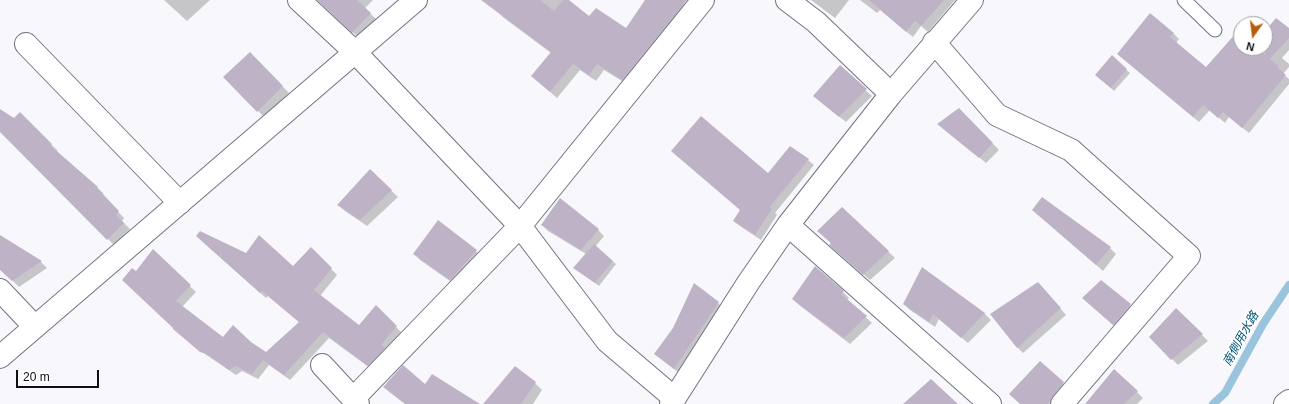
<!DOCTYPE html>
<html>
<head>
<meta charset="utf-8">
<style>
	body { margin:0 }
	#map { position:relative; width:1289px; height:404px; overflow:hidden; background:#f8f8fc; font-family:Arial,sans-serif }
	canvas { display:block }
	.north { position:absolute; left:1233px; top:16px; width:40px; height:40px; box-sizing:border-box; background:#fff; border:1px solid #9f9fa1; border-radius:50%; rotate:194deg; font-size:11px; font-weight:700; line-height:16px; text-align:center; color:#0e0e15 }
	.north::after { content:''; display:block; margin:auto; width:14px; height:18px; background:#b95d06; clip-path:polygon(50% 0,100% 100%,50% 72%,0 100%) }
	.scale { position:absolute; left:16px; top:370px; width:83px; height:18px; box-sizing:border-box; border:2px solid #0e0e15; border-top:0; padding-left:5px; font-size:12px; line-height:14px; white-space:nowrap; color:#0e0e15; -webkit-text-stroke:3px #fff; paint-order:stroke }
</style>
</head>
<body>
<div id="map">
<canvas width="1289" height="404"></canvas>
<div class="north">N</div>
<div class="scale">20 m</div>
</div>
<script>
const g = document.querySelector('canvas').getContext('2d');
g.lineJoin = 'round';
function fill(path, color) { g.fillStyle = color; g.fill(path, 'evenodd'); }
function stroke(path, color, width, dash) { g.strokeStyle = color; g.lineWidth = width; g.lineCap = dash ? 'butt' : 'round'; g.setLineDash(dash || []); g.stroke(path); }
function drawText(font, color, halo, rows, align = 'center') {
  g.font = font + ' Arial,"Noto Sans JP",sans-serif'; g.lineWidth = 4; g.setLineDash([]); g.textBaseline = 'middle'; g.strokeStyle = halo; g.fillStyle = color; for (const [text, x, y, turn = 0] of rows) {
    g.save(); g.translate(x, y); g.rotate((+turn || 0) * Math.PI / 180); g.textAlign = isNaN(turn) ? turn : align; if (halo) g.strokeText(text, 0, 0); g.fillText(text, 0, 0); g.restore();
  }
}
const shadow = new Path2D(`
	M164 0H210L187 21Z
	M318 0H373L365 8 377 20 359 38Z
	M506 0H567L589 17 626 30 647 0H679L691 11 630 86 604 70 596 81 580 70 557 98 539 82 551 53 504 18 497 11Z
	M811 0H849L835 18Z
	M860 0H955L928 32 921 26 913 37 880 10 877 13Z
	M1289 30V50L1282 58 1289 64V67L1283 74 1289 79V84L1249 133 1229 117 1225 123 1210 110 1199 122 1125 60 1173 33 1179 39 1176 43 1207 69 1241 37V48H1265V33Z
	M250 53 289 93 264 117 225 77Z
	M1112 57 1130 73 1114 91 1099 78Z
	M840 67 872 96 846 122 821 102Z
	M959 109 999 150 986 163 945 130Z
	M0 110 14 119 20 114 58 151 56 152 98 188 104 194 102 195 124 218 122 221 130 229 114 245 0 131Z
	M808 160 814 165 775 213 777 215 761 240 740 226 734 221 768 175Z
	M370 170 398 197 367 226 345 211 339 205Z
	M842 208 895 258 870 280 837 251 832 244 825 237Z
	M1040 216 1110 248 1116 254 1103 271Z
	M439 222 483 257 457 286 420 260 414 253Z
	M542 225 598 230 604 236 595 247 616 264 599 286 574 268 586 254 548 231Z
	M1 237 41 262 47 268 19 287 0 268V238Z
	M203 242 293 268 311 248 337 275 320 296 359 327 376 307 402 333 374 371 329 338 290 380 269 365 258 379 242 371 236 375 193 346 137 272 153 251 196 292 182 307 223 339 250 343 266 353 300 323 268 296 266 298Z
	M815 267 843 292 849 298 847 300 872 323 850 344 799 305 793 299Z
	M923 269 985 314 991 320 968 343 939 319 935 327 910 310 904 304Z
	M1101 281 1137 311 1120 331 1083 298Z
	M1038 283 1066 315 1023 353 1017 347Z
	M718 303 723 308 679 373 655 354Z
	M1176 309 1208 341 1178 365 1150 337Z
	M1040 363 1070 389 1058 404H1021Z
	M535 383 542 390 533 404H484Z
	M1137 392 1143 398 1137 404H1097Z`);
const stream = new Path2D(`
	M1213 404 1225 393 1263 324 1289 285`);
const building = new Path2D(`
	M317 0H357L371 13 352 33Z
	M481 0H540L554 11 563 0H569L589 16 596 8 626 28 645 0H687L622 80 597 64 589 75 573 64 550 92 531 76 551 52Z
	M869 0H944L921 26 915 21 906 32Z
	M1150 13 1174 33 1170 37 1206 67 1237 32 1241 36V48H1256L1265 55V31L1276 18 1289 28V38L1270 59 1279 66 1277 67 1286 75 1242 128 1223 112 1218 118 1203 105 1193 117 1117 54Z
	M250 52 283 86 257 112 223 77Z
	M1112 55 1127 69 1111 88 1095 75Z
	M840 65 867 89 839 117 813 96Z
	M959 108 993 143 979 158 937 124Z
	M0 109 14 118 20 112 52 144 51 146 98 187 97 188 119 211 116 215 124 223 107 240 0 132Z
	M701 116 768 173 790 146 809 159 770 207 772 209 755 235 733 221 740 210 671 151Z
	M370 169 392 190 360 220 337 205Z
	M1042 197 1111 247 1096 265 1032 210Z
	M560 198 599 229 581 250 541 225Z
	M842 207 889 251 863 275 829 245 831 243 817 231Z
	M438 220 477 250 450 280 413 254Z
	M200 231 246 253 259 235 293 266 311 247 332 268 314 290 359 325 376 305 397 326 381 345 385 348 368 366 323 332 284 375 263 360 252 374 236 366 229 370 207 354 200 352 173 329V328L122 280 132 268 136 271 153 249 191 285 176 301 223 337 233 325 251 342 266 352 299 322 262 291 260 293 196 236Z
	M0 235 42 261 12 281 0 270Z
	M594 244 613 261 595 283 573 268Z
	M815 266 844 291 841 294 867 316 844 338 792 299Z
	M922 267 985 313 961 338 933 314 929 322 903 304Z
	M1101 280 1131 304 1113 325 1082 298Z
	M1038 282 1061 308 1017 348 990 314Z
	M694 283 719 302 674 369 654 354 673 328Z
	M1176 308 1203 334 1171 360 1149 337Z
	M1040 361 1064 382 1053 396 1048 404H1020L1009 394Z
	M403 365 425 384 432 374 480 404H405L383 387Z
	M515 366 536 382 521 404H483Z
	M1114 369 1138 391 1124 404H1085Z
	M931 379 958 404H903Z`);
const lane = new Path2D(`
	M1184 0 1215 30`);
const street = new Path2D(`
	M299 0 356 53 520 226 607 341 674 398
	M787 0 816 22 891 94
	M934 42 997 115 1071 150 1189 256 1062 404
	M26 44 180 203
	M788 225 990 404
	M0 290 35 327
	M0 357 416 0
	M322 365 358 404
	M353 399 520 226 703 0
	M671 404 748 283 788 225 891 94 972 0`);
const primary = new Path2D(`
	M1285 404 1289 401`);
const waterNames = [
	["南側用水路",1241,339,-61]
];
fill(shadow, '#0003');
stroke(stream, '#9ac4dc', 8);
fill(building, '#beb3c6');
stroke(lane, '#727285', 15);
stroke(street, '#727285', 24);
stroke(primary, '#727285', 24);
stroke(lane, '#fff', 13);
stroke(street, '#fff', 22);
stroke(primary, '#fff', 22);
drawText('italic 12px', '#005272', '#fff', waterNames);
</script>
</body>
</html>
